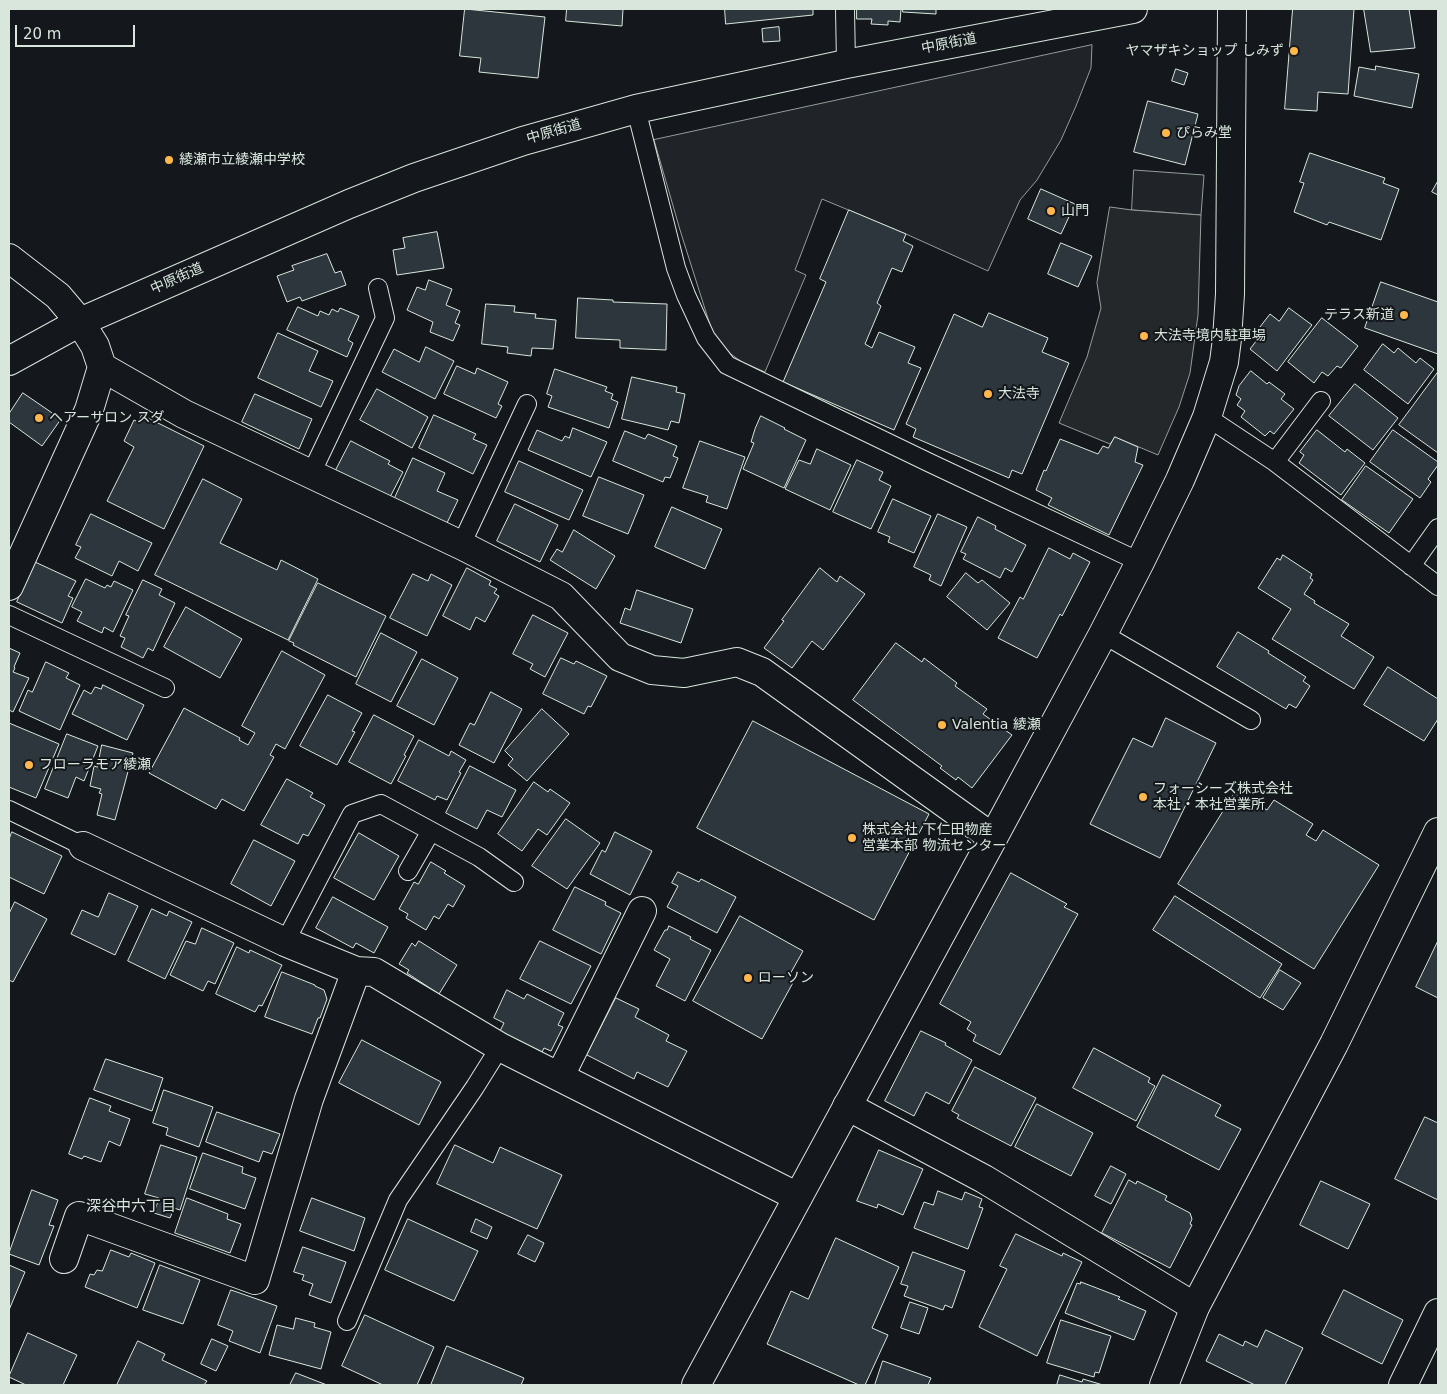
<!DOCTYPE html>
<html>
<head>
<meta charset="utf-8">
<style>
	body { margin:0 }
	#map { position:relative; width:1447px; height:1394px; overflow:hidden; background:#14181c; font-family:"DejaVu Sans",sans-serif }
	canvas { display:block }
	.frame { position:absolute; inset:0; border:10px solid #d8e6dc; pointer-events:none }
	.scale { position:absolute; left:15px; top:25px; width:120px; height:22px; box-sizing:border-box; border:2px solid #d8e6dc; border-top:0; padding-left:6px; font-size:15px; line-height:18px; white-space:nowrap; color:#d8e6dc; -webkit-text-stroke:4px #14181c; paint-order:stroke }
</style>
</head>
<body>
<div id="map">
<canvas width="1447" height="1394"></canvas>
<div class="frame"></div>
<div class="scale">20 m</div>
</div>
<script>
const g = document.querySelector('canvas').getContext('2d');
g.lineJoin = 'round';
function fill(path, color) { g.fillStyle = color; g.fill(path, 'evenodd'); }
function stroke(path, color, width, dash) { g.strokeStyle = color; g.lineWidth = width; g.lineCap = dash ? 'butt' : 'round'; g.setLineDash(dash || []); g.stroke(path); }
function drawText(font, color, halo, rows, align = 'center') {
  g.font = font + ' "DejaVu Sans","Noto Sans JP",sans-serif'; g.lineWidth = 4; g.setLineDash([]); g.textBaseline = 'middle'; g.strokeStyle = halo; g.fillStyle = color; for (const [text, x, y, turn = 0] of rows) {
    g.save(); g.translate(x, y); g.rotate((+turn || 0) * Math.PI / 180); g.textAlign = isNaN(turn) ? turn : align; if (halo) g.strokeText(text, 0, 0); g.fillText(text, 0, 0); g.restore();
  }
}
const green = new Path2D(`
	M1092 45 1091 68 1076 106 1061 140 1037 180 1020 200 988 271 906 234 822 199 795 270 806 275 765 372 742 362 721 347 711 328 680 230 654 140Z
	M1134 170 1204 175 1201 215 1132 210Z`);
const parking = new Path2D(`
	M1110 207 1132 210 1201 215 1198 315 1190 373 1179 407 1158 455 1115 437 1110 444 1059 423 1087 357 1101 308 1097 283Z`);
const building = new Path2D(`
	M465 9 545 17 538 78 479 72 481 58 460 56Z
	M567 9H623L622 26 566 21Z
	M725 9H813V15L726 24Z
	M857 9H901L900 22 888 21V25L871 24 872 19H857Z
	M903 9H936V14L903 12Z
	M1293 9H1354L1348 94 1318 92 1317 111 1285 109Z
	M1364 9H1409L1415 48 1371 52Z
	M779 27 780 41 763 42 762 29Z
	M1376 66 1419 74 1412 108 1354 96 1359 67 1375 70Z
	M1176 69 1188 73 1184 85 1172 81Z
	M1148 101 1198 114 1185 165 1134 152Z
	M1310 153 1385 178 1383 183 1399 189 1381 240 1329 222 1327 225 1294 212 1304 183 1300 182Z
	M1438 181V195L1432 192Z
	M1041 189 1075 204 1061 234 1028 219Z
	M849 210 906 234 903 241 913 246 902 272 892 268 877 303 881 306 865 344 872 348 879 332 915 347 908 363 921 368 894 430 783 382 826 282 820 279Z
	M437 232 444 268 397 275 393 250 405 248 403 238Z
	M1061 243 1092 256 1078 287 1048 274Z
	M327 254 335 273 341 271 346 285 302 301 300 297 287 302 277 276 294 270 292 266Z
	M429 280 452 289 446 305 460 311 455 323 460 325 453 341 430 332 433 322 407 310 417 287 425 290Z
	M1381 282 1438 302V354L1365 328Z
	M578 298 613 300V302L667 304 666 350 620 348V340L576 338Z
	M486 304 515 306 514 312 536 314 535 318 556 320 553 349 532 348 531 356 507 353 508 347 482 344Z
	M298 307 318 316 320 311 329 315 332 309 338 312 340 308 359 316 348 340 353 343 347 357 287 330Z
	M1289 308 1312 325 1277 371 1250 349 1260 336 1256 332 1270 314 1279 321Z
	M989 313 1048 338 1042 352 1069 363 1022 474 1012 470 1009 478 913 437 916 429 906 424 954 314 982 327Z
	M1322 318 1358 346 1341 368 1337 366 1328 376 1322 372 1314 383 1288 362Z
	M278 333 318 351 309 371 333 381 321 407 258 378Z
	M1383 344 1394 353 1398 348 1416 363 1420 358 1434 369 1408 404 1364 370Z
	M426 347 454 361 435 399 382 372 394 349 419 362Z
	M457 366 475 374 477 368 508 382 498 404 502 406 496 418 444 394Z
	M555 369 607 387 605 391 613 394 611 399 618 402 609 428 548 407 552 396 547 394Z
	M1251 371 1267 384 1269 382 1285 394 1281 399 1294 409 1274 434 1270 431 1265 436 1241 417 1245 411 1237 405 1241 399 1236 395 1239 386Z
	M1438 372V453L1399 425Z
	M632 377 677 387 676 392 685 394 679 423 671 421 668 430 622 419Z
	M1355 384 1398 418 1373 450 1329 416Z
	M377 389 428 417 412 448 360 420Z
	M23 393 61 419 42 446 9 422V414Z
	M255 394 312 419 299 449 242 422Z
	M142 415 204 446 164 529 107 501 134 447 124 441 134 420 138 422Z
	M434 415 476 434 473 439 487 445 473 474 419 448Z
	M761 416 785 428 784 429 806 440 784 488 743 469 754 443 751 442 755 429Z
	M573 428 607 442 591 477 528 450 537 430 562 441 565 436 569 438Z
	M1317 430 1345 452 1347 449 1365 463 1341 495 1299 463 1304 455 1300 452Z
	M1393 430 1438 462V465L1428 479 1431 482 1420 498 1370 462Z
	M625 431 645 439 648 434 677 446 673 456 678 458 670 478 665 477 663 482 613 461Z
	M1115 437 1138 447 1135 462 1143 465 1109 535 1048 505 1052 498 1036 490 1044 470 1046 471 1060 439 1098 454 1103 446 1108 448Z
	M351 441 390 461 388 464 403 472 389 499 336 470Z
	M700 441 745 457 727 509 706 502 708 496 683 488Z
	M817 449 851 465 830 510 785 489 799 460 810 464Z
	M413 458 445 473 437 491 458 500 446 525 394 500Z
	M857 460 883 472 879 480 891 486 871 529 833 512Z
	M519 461 583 490 569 520 505 492Z
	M1366 466 1413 499 1389 533 1342 500Z
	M599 477 644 495 628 534 583 516Z
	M203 479 242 499 220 543 277 570 281 560 318 579 288 640 155 575Z
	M893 499 931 516 914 553 888 542 890 537 878 532Z
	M515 504 558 525 540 562 497 541Z
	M672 507 722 529 705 569 655 547Z
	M91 514 152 543 138 571 119 561 112 576 75 558 81 547 76 545Z
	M938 514 967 527 941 586 929 580 931 575 914 567Z
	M978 517 996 526 995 529 1026 545 1012 572 1005 568 1000 578 963 559 966 554 961 552Z
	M574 530 615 556 596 589 550 560 557 549 562 552Z
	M1049 548 1070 559 1073 553 1090 562 1062 616 1060 614 1037 658 998 638 1020 597 1023 599Z
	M1283 555 1312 574 1310 578 1313 580 1304 594 1315 601 1314 603 1349 624 1341 636 1374 657 1354 689 1272 639 1291 609 1258 588 1277 558 1280 560Z
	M35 562 76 581 68 596 73 598 62 623 17 602Z
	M467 568 491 581 489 585 497 589 494 593 499 596 485 622 476 617 470 630 443 616Z
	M820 568 837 582 840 576 865 594 823 650 812 641 792 668 764 648 784 621 782 620Z
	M966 573 978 583 982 580 1010 603 987 630 947 597Z
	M413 574 428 581 431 574 452 585 427 636 390 618Z
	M86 579 105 588 107 585 111 587 114 581 133 590 113 632 104 627 102 633 77 621 82 612 72 607Z
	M143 580 162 589 159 595 175 603 153 651 148 648 143 658 121 647 125 638 120 636 129 616 126 615Z
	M318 583 386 616 356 677 293 645 294 643 289 641Z
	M637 590 693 609 681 643 620 623 625 608 630 610Z
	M186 607 242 639 220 678 164 647Z
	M533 615 568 633 545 677 530 669 533 664 513 654Z
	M1238 632 1269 651 1268 653 1306 677 1303 681 1310 686 1296 708 1289 704 1286 709 1217 667Z
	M381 633 417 652 391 702 356 684Z
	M896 643 922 662 924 658 957 683 955 686 987 709 983 714 1012 735 972 788 958 777 956 780 940 768 942 766 853 700Z
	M9 648 20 653 14 667 15 668 13 672 29 678 13 712 9 710Z
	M282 651 325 675 285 749 276 744 270 755 274 757 244 811 222 799 216 809 149 773 184 708 240 738 239 740 248 745 255 733 242 726Z
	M561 658 574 664 576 661 607 676 591 707 588 706 584 714 543 694Z
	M422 659 458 678 434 725 397 706Z
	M46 662 69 673 66 678 80 685 60 730 19 711 28 690 32 692Z
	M1388 667 1438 699V719L1424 741 1364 705Z
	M103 685 144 705 127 740 72 714 84 690 91 694 95 687 101 689Z
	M491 692 522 709 494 763 459 745 470 723 474 725Z
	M328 695 362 713 352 731 355 732 337 765 300 746Z
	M542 709 569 734 527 781 508 765 513 759 505 751Z
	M374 715 414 736 404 755 406 756 391 784 349 762Z
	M1166 718 1216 743 1160 858 1090 824 1133 738 1152 747Z
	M753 721 929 814 874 920 697 828Z
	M9 723 59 744 36 798 9 787Z
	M67 734 98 746 84 781 76 777 68 798 45 789Z
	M419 740 449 756 451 751 466 760 459 772 461 773 447 800 437 796 435 800 398 781Z
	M102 745 133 753 115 820 97 815 102 794 99 793 101 789 90 786 94 766 97 767Z
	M470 766 516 790 502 817 487 810 477 829 446 813Z
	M287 779 313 793 310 797 325 805 308 836 303 834 298 844 261 825Z
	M534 782 548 792 550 789 570 803 547 835 538 829 522 851 498 834Z
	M1236 791 1267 810 1274 800 1313 824 1306 835 1316 841 1323 830 1379 865 1314 969 1178 884Z
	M566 819 600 843 567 889 532 866Z
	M12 832 62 856 44 894 9 877V840Z
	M615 832 652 851 630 895 590 874 602 850 605 852Z
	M359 833 399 856 374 900 334 878Z
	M254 840 295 861 271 906 231 884Z
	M431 862 446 871 444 873 465 886 453 907 448 904 439 919 434 916 426 930 406 918 408 914 399 909 414 882 418 884Z
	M678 872 699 882 701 879 736 897 717 933 667 907 678 886 672 883Z
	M1011 873 1067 904 1064 907 1078 914 1000 1055 973 1041 976 1035 967 1029 971 1022 940 1004Z
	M575 887 606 902 605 905 621 913 601 954 553 930Z
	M109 893 138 906 115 955 71 934 82 910 98 917Z
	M1175 896 1282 964 1260 998 1153 930Z
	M333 897 388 927 374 953 356 943 353 948 316 928Z
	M15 902 47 919 13 982 9 980V914Z
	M152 909 167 916 169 911 192 922 165 979 128 961Z
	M740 916 803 951 789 976 795 979 762 1039 693 1001Z
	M669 926 691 937 690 939 711 950 685 1001 656 986 670 959 654 950 665 930H667Z
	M202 928 234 943 215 984 208 981 203 991 170 975 186 941 195 944Z
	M419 941 457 965 439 994 407 973 409 970 399 964 412 943 415 946Z
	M540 941 591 966 571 1004 520 979Z
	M1438 941V998L1416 987Z
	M237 947 249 953 250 950 282 965 262 1006 259 1005 255 1012 216 994Z
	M1280 970 1301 983 1283 1010 1263 998Z
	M282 972 315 985V986L324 990 327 999 320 1018H318L312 1034 265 1017Z
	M507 990 524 999 527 994 564 1013 558 1025 563 1027 551 1051 544 1048 542 1052 500 1031 504 1023 494 1018Z
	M616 998 639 1009 635 1017 669 1035 666 1041 687 1051 668 1087 637 1072 634 1079 587 1055Z
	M921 1031 946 1043 945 1045 972 1060 949 1104 926 1092 914 1116 885 1101Z
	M362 1040 441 1082 419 1125 339 1083Z
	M1094 1048 1150 1078 1148 1082 1155 1086 1136 1121 1073 1088Z
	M106 1059 163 1078 152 1111 94 1090Z
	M975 1067 1036 1098 1011 1146 957 1118 959 1115 952 1111Z
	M1163 1075 1221 1105 1215 1116 1241 1129 1219 1170 1137 1127Z
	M164 1090 213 1107 199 1147 166 1135 168 1128 153 1123Z
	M90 1098 111 1106 109 1111 130 1119 120 1146 109 1141 101 1162 84 1156 82 1159 69 1154Z
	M1037 1104 1093 1133 1071 1176 1015 1147Z
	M217 1112 280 1134 272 1154 263 1151 259 1162 206 1142Z
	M1425 1117 1438 1123V1200L1395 1179Z
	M161 1145 197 1157 180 1210 174 1208 170 1218 154 1213 159 1198 145 1194Z
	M455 1145 493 1163 500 1147 562 1175 537 1229 437 1184Z
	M879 1150 923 1169 903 1215 878 1204 877 1208 857 1201Z
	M203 1153 243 1167 242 1173 256 1178 245 1209 190 1189Z
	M1111 1166 1126 1174 1111 1204 1095 1196Z
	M1129 1180 1136 1184 1137 1181 1167 1196 1165 1200 1190 1213 1192 1219 1190 1224 1192 1225 1170 1268 1102 1233Z
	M1321 1181 1370 1204 1348 1249 1300 1225Z
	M32 1190 58 1200 49 1225 54 1226 39 1265 9 1254Z
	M938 1191 962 1200 965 1192 982 1199 979 1207 983 1208 968 1249 914 1228 924 1202 933 1205Z
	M187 1198 228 1214 227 1219 241 1224 230 1253 175 1233Z
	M312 1198 365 1218 354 1251 300 1231Z
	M408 1219 478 1251 454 1301 385 1270Z
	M476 1219 492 1227 487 1239 471 1232Z
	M1016 1234 1062 1256 1063 1253 1082 1262 1037 1356 979 1327 1007 1269 1000 1266Z
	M528 1235 544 1243 535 1262 518 1254Z
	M836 1238 899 1267 872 1328 888 1335 865 1385H859L767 1344 791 1291 808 1299Z
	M303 1247 346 1262 331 1303 309 1295 313 1284 302 1280 304 1275 294 1272Z
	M111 1250 129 1257 131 1253 155 1263 137 1308 85 1287 90 1274 94 1275 97 1270 102 1271Z
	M913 1252 965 1271 952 1308 945 1305 943 1310 904 1296 908 1286 901 1284Z
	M9 1265 25 1272 9 1310Z
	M160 1265 200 1280 183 1324 143 1310Z
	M1081 1282 1120 1297 1118 1299 1146 1311 1134 1340 1065 1313 1077 1283 1080 1284Z
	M231 1290 277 1306 260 1353 229 1341 233 1331 218 1325Z
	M1344 1290 1403 1320 1382 1364 1322 1334Z
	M910 1302 928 1308 919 1334 901 1328Z
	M365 1315 434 1347 417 1385H383L342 1366Z
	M296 1318 315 1323 314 1327 331 1332 321 1369 269 1355 277 1325 293 1329Z
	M1061 1320 1111 1336 1099 1373 1095 1372 1094 1377 1047 1363Z
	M1266 1330 1303 1348 1285 1385H1255L1206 1361 1219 1334 1243 1346 1245 1341 1257 1347Z
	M28 1333 77 1355 63 1385H26L9 1377Z
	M212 1339 228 1346 216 1371 201 1364Z
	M138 1341 165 1354 162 1360 207 1381 204 1385H117Z
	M447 1346 524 1378 521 1385H431Z
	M883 1361 931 1378 928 1385H875Z
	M296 1373 327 1385H290Z
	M1060 1375 1082 1382 1083 1379 1103 1385H1057Z`);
const lane = new Path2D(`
	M845 9 846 64
	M636 109 676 268 686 295 706 338 727 365 930 463 1140 562
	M1207 417 1275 462 1438 586
	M1275 462 1321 401
	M311 474 385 318 378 288
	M461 545 527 404
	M1411 566 1438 528
	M9 615 165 688
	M1103 634 1251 720
	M9 810 83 846
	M408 871 431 831
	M285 942 352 814 381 804 479 857 514 882
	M347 1321 398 1200 475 1087 500 1047`);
const street = new Path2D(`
	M102 367 184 414 461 545 561 596 620 657 652 670 684 673 737 662 762 672 993 838
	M9 586 89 410 102 367 95 346 80 322
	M83 846 285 942 356 971 374 972 500 1047 798 1197
	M560 1076 642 911
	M847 1106 984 1179 1195 1307
	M64 1259 79 1216 255 1280 309 1099 356 971
	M1403 1385 1438 1313`);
const secondary = new Path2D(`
	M9 258 58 296 80 322
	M696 1385 993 838 1103 634 1140 562 1180 480 1207 417 1224 362 1227 339 1230 294 1232 9
	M1164 1385 1195 1307 1334 1044 1438 832`);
const primary = new Path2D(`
	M9 361 80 322 349 204 414 178 523 141 636 109 846 64 1133 9`);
const markers = [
	[1294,51,5,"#ffb74d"],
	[1166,133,5,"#ffb74d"],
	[169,160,5,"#ffb74d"],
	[1051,211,5,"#ffb74d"],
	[1404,315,5,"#ffb74d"],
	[1144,336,5,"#ffb74d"],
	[988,394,5,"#ffb74d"],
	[39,418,5,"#ffb74d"],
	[942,725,5,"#ffb74d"],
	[29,765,5,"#ffb74d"],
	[1143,797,5,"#ffb74d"],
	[852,838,5,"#ffb74d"],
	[748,978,5,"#ffb74d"]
];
const streetNames = [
	["中原街道",949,44,-11],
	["中原街道",554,132,-16],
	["中原街道",177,279,-24]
];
const poiNames = [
	["ヤマザキショップ しみず",1284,51,"right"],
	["ぴらみ堂",1176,133],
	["綾瀬市立綾瀬中学校",179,160],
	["山門",1061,211],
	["テラス新道",1394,315,"right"],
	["大法寺境内駐車場",1154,336],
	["大法寺",998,394],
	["ヘアーサロン スダ",49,418],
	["Valentia 綾瀬",952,725],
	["フローラモア綾瀬",39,765],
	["フォーシーズ株式会社",1153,789],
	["本社・本社営業所",1153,805],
	["株式会社 下仁田物産",862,830],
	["営業本部 物流センター",862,846],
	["ローソン",758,978]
];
const neighbourhoodNames = [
	["深谷中六丁目",131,1207]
];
fill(green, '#202428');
stroke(green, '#939e99', 1);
fill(parking, '#24282b');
stroke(parking, '#939e99', 1);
fill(building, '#2c363c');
stroke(building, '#d8e6dc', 1);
stroke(lane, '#d8e6dc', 20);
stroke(street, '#d8e6dc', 30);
stroke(secondary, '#d8e6dc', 30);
stroke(primary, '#d8e6dc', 30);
stroke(lane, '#14181c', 18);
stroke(street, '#14181c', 28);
stroke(secondary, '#14181c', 28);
stroke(primary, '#14181c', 28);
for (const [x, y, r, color] of markers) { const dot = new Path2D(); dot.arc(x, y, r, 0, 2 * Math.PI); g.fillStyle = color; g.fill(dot); stroke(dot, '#14181c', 2); }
drawText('14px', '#d8e6dc', '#14181c', streetNames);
drawText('14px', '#d8e6dc', '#14181c', poiNames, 'left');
drawText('15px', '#d8e6dc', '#14181c', neighbourhoodNames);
</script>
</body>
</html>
